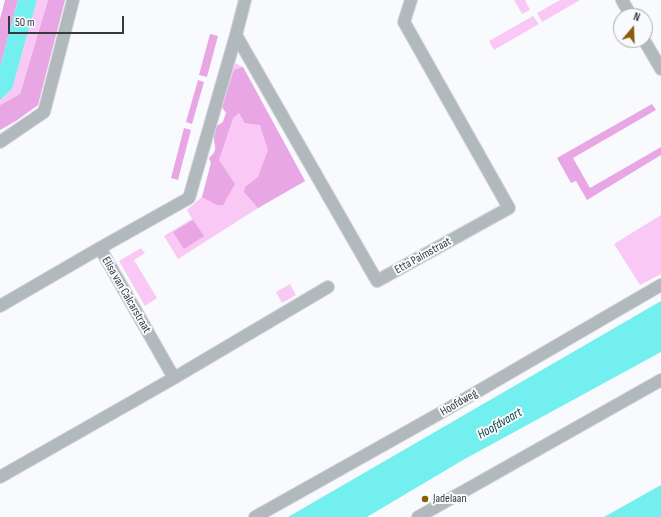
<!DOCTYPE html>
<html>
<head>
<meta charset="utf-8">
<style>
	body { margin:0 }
	#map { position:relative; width:661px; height:517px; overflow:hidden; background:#f8fafd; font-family:"Sofia Sans Condensed",sans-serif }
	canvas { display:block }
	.north { position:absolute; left:613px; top:8px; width:40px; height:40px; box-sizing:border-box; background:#f8fafd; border:1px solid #aaadb1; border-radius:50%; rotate:19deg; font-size:11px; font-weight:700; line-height:16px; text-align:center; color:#36393e }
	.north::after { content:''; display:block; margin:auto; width:14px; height:18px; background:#8e5a0a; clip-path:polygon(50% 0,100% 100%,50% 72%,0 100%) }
	.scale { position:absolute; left:8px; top:16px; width:116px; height:18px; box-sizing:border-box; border:2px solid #36393e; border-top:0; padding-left:5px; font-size:12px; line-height:14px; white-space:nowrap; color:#36393e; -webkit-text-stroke:3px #f8fafd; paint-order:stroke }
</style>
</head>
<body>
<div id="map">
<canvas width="661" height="517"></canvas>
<div class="north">N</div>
<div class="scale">50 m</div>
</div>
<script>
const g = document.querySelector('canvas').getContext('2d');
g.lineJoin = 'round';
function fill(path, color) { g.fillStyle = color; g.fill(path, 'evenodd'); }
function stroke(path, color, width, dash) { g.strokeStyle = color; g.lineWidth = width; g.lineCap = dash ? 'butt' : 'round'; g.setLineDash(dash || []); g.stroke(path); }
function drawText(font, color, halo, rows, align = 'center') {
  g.font = font + ' "Sofia Sans Condensed",sans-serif'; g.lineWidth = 4; g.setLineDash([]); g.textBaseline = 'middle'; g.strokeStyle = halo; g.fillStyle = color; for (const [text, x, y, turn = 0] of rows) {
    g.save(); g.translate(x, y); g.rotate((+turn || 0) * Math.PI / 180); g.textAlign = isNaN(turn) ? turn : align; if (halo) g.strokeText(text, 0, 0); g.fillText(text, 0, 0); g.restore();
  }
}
const green = new Path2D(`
	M37 0H48L20 94 0 105V100L12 89Z
	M514 0H525L530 10 522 14Z
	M560 0H580L542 22 537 13Z
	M533 16 539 24 494 50 489 41Z
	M235 63 243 67 305 181 258 208 178 259 164 236 192 219 187 210 202 197 211 163 209 158C219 149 214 147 214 136 215 133 216 129 217 126L223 122 226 113 222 107Z
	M661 215V274L640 285 614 244Z
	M141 248 145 253 134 260 157 298 145 306 119 261Z
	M290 284 296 295 282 303 276 292Z`);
const forest = new Path2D(`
	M5 0H18L0 67V19Z
	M48 0H65L38 105 16 121 0 130V105L20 94Z
	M210 34 218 36 207 77 199 75Z
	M243 67 305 181 258 208 244 192 245 187 258 177 268 150 260 125 245 123 239 113 233 118 219 160 235 184 223 205H217L202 197 211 163 209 158C219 150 214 147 214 136 215 133 216 129 217 126L223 122 226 113 222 107 234 70Z
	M198 80 204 82 192 124 186 122Z
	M652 104 656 110 573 158 590 188 661 147V155L587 200 576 181 571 183 557 158Z
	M184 128 191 130 178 180 171 178Z
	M193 220 204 236 184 249 173 232Z`);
const water = new Path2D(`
	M18 0H37L12 89 0 100V67Z
	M661 301V352L463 460 367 517H288Z
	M661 485V517H604Z`);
const minor = new Path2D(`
	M245 0 236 35 377 281 509 208 404 22 411 0
	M622 0 631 16
	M644 40 661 69
	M0 142 44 112 73 0
	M100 248 189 198 236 35
	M0 306 100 248 174 378
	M0 477 174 378 328 287
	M255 517 444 411 661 285`);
const tertiary = new Path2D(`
	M418 517 661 380`);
const markers = [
	[425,499,4,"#8e5a0a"]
];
const streetNames = [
	["Etta Palmstraat",423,256,-29],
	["Elisa van Calcarstraat",126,295,60],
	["Hoofdweg",459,403,-30]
];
const poiNames = [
	["Jadelaan",433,499]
];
const waterNames = [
	["Hoofdvaart",500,424,-30]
];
fill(green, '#f9c8f5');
fill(forest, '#e8a6e4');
fill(water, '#72efee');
stroke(minor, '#d5d7db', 14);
stroke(tertiary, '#d5d7db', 14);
stroke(minor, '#b2b9bc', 12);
stroke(tertiary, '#b2b9bc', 12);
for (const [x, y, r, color] of markers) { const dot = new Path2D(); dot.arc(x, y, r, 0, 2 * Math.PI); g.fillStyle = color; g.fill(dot); stroke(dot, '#f8fafd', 1.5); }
drawText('12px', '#36393e', '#f8fafd', streetNames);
drawText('12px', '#36393e', '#f8fafd', poiNames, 'left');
drawText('italic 13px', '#003f3e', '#f8fafd', waterNames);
</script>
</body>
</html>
